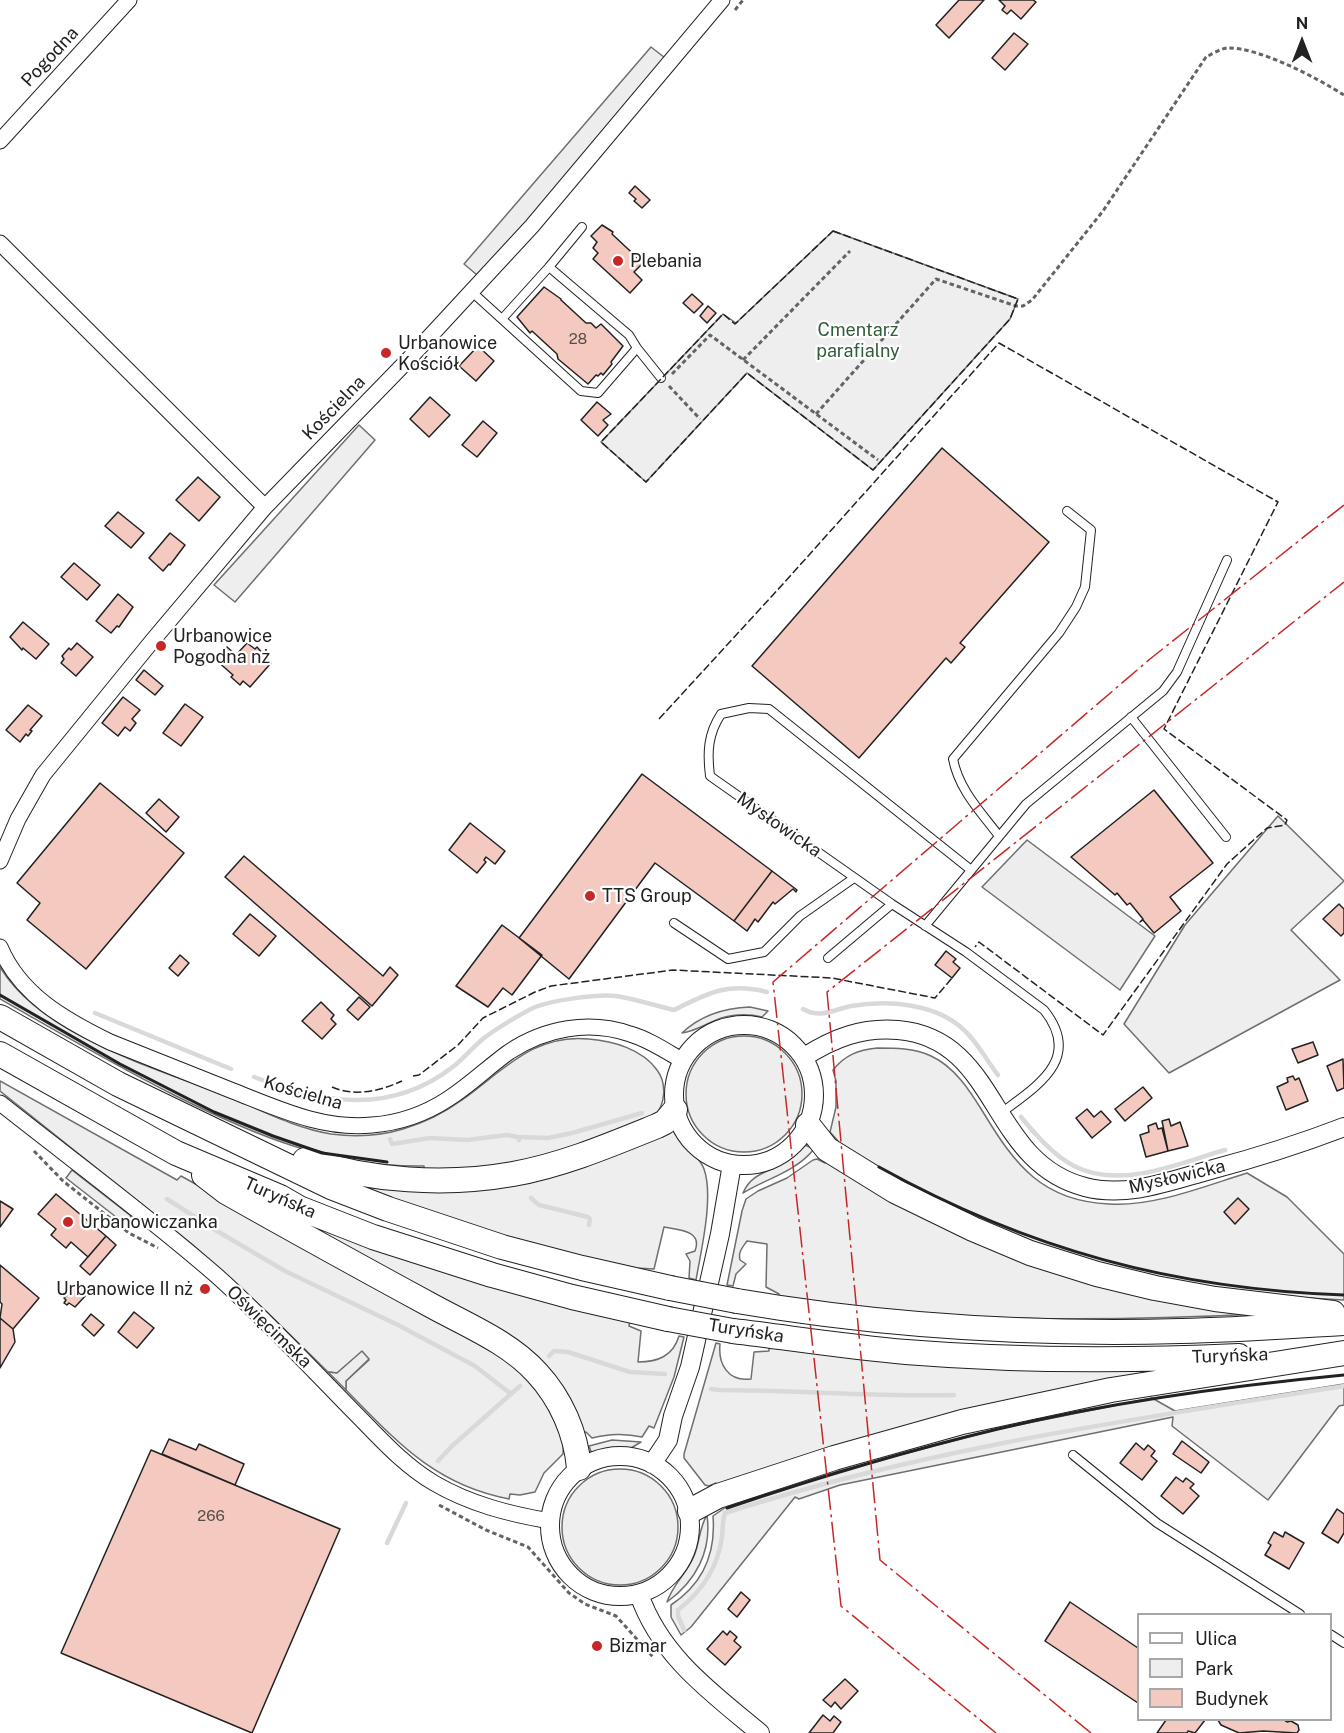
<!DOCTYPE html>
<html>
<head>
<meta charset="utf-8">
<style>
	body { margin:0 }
	#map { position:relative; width:1344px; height:1733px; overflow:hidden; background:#fff; font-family:"Public Sans",sans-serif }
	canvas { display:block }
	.legend { position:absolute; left:1137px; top:1613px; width:195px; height:108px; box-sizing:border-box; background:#fff; border:2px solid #a7a7a7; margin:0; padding:8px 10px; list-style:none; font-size:18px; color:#222 }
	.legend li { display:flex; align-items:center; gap:12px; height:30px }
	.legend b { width:30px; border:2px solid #a7a7a7 }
	.north { position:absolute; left:1272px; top:12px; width:60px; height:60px; -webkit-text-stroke:4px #fff; paint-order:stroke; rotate:0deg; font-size:16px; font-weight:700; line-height:24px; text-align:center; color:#222 }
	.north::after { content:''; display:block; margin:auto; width:21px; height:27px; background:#222; clip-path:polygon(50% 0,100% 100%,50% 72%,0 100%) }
</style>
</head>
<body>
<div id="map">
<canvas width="1344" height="1733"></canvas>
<ul class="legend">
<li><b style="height:8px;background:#fff"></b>Ulica</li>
<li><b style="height:16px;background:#eee"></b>Park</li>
<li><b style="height:16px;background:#f3c9c0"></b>Budynek</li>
</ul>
<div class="north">N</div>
</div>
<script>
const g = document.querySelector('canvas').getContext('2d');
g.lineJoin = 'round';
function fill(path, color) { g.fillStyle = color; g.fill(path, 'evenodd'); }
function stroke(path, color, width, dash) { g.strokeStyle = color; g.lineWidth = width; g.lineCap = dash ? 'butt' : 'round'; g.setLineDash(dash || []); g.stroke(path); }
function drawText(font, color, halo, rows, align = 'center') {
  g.font = font + ' "Public Sans",sans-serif'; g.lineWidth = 4.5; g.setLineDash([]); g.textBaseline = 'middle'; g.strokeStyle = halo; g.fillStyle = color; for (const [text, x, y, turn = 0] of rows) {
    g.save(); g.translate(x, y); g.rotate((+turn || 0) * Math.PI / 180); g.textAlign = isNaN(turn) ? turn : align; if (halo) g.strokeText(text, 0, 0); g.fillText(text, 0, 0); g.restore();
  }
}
const green = new Path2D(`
	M833 231 1018 299 1010 319 873 470 747 373 646 482 601 442 723 314 736 323Z
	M359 425 375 440 235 602 214 585Z
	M1278 816 1344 881 1291 930 1340 980 1169 1073 1124 1024 1185 925Z
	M0 967C42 1036 153 1067 224 1095 259 1109 294 1128 331 1134 354 1137 380 1136 403 1129 424 1123 444 1113 462 1100 503 1071 534 1033 589 1039 613 1041 642 1049 657 1070 667 1083 666 1106 653 1117 648 1121 640 1123 634 1126 608 1138 579 1145 551 1153 536 1157 521 1163 506 1165 479 1169 451 1169 424 1171V1166C333 1168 256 1136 176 1096 116 1066 58 1032 0 999Z
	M750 1007 768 1011 762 1017C747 1013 728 1014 714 1021 702 1026 695 1031 682 1033 701 1015 724 1008 750 1007Z
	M686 1094a58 58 0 1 1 116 0a58 58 0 1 1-116 0Z
	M877 1048C895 1048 914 1048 931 1056 955 1067 970 1091 983 1112 1015 1165 1042 1201 1109 1204 1154 1207 1205 1186 1247 1173L1287 1197 1344 1254V1300L1272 1296 1152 1278 1041 1247 933 1201 836 1145 838 1141 830 1132 836 1107V1081L833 1070C845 1055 858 1050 877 1048Z
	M0 1081 177 1180 181 1176 490 1346 531 1378 564 1434 563 1454 544 1473 535 1492 520 1495 510 1494 509 1499C435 1485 397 1442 346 1390V1381L369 1360 362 1352 337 1373 328 1372 267 1312 193 1245 0 1091Z
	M675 1129C681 1146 698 1153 704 1169 714 1197 701 1251 696 1280L689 1278 690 1261 686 1254 695 1251C703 1230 678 1230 664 1227L654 1269 636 1268 553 1250 419 1210 337 1177 409 1186Z
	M805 1145 814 1149C797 1171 766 1179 743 1193 751 1173 770 1172 786 1161 794 1157 799 1151 805 1145Z
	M817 1159 825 1163 828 1159 904 1203 1259 1314C1158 1319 1057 1321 956 1316 897 1313 838 1305 779 1297V1294L766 1287 767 1244 747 1241C742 1248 738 1252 740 1260L746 1264 736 1274 733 1286 727 1285 742 1211 746 1199 758 1191 787 1178 813 1160Z
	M275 1208 630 1321 629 1326 641 1331 638 1362C658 1362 673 1356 679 1336L684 1337 674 1377 654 1428 649 1426 642 1437C624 1433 610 1434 592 1438L586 1432 582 1434 558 1385Z
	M716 1343 720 1344C718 1364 728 1382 751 1379L754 1352 769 1351V1346L1207 1367 718 1488 716 1483 709 1486 705 1485 684 1458V1454Z
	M1344 1384V1405L1339 1406 1268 1500 1172 1426 1173 1417 840 1485 799 1499 795 1497 691 1627 681 1635 671 1617V1605C703 1584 716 1554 713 1516L726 1507 839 1471 998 1429 1152 1398 1175 1411Z
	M612 1440 641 1442 631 1448 611 1449 592 1454 589 1446Z
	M562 1527a58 58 0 1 1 116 0a58 58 0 1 1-116 0Z
	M707 1515C712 1551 696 1581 667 1602 673 1584 687 1573 694 1556 700 1542 699 1528 707 1515Z`);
const parking = new Path2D(`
	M651 47 669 61 483 280 464 264Z
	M1027 840 1155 936 1120 990 982 887Z
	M72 1170 131 1216 125 1224 66 1178Z
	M362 1351 369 1359 346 1381V1390L328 1372 337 1373Z`);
const stream = new Path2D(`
	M803 1009C821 1019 832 1010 851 1006 888 1000 937 1003 965 1031 978 1043 987 1061 998 1075
	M95 1013 231 1069
	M254 1077C324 1103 390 1116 454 1066 464 1058 473 1047 484 1038 496 1029 522 1013 535 1007 554 1000 596 994 616 996 636 999 656 1006 674 1010 708 993 728 982 767 992
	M1021 1117C1036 1135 1053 1155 1074 1166 1121 1190 1179 1163 1225 1150
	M518 1137 548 1138 572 1133 642 1113
	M390 1139 392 1144 430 1138 467 1140 507 1135 518 1137 519 1140
	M531 1198 539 1205 588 1217 590 1219 589 1225
	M167 1199 217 1231 285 1271 398 1325 475 1366 511 1394
	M549 1356 554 1351 568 1352 630 1372 665 1374
	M711 1389 719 1390C797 1390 875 1397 954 1395
	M438 1461 452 1446 520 1386
	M387 1543 406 1503
	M684 1630 678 1616V1610C701 1592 718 1567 722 1537 723 1529 722 1522 725 1513 926 1448 1136 1419 1344 1386`);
const building = new Path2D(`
	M959 0H984L949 38 936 25Z
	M999 0H1033L1036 2 1021 19 1011 10 1007 14 1002 10 1005 6Z
	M1014 33 1028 44 1005 70 992 58Z
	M635 186 650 200 642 208 634 201 636 199 629 193Z
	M602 225 613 232 612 234 643 263 634 272 642 280 630 293 593 259 598 253 593 248 597 242 591 236Z
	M544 287 561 299V300L586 323H591L596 328 601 324 623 346 611 362 612 364 603 375 601 373 598 376 596 375 588 384 558 359 557 354 532 331 530 333 517 317Z
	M692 294 703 304 694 313 683 303Z
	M708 306 716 313 707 323 700 316Z
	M478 346 494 361 476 381 459 366Z
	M430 397 450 415 429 437 410 419Z
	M597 402 611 414 603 420 608 425 598 436 581 420Z
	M483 421 497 433 477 457 462 445Z
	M942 448 1049 542 960 643 965 647 951 663 946 658 859 758 752 666Z
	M198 477 220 497 199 521 176 500Z
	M118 512 144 533 131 548 105 526Z
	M170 533 185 545 170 565 169 564 163 571 149 558Z
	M74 563 100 585 87 600 61 577Z
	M118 594 133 607 119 627 117 626 111 633 96 621Z
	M23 622 49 644 36 659 23 648 22 650 10 637Z
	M77 643 93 657 76 676 61 663 64 659 62 656 69 648 71 650Z
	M247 643 255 649 257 647 271 663 250 687 243 681 240 685 231 677 233 675 216 660 227 647 236 655Z
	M144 670 163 686 155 695 136 680Z
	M123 697 140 710 132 719 136 723 130 731 125 727 118 736 102 723Z
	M185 704 203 717 181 746 163 733Z
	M28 705 42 716 30 730 32 731 28 736 26 734 20 742 6 730Z
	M642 774 772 871 734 921 655 863 569 979 519 938Z
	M100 783 184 853 86 969 27 920 40 903 17 883Z
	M1154 790 1213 863 1170 897 1181 911 1154 933 1143 920 1140 922 1143 919 1130 903 1127 905 1117 893 1115 895 1071 857Z
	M159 799 179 817 166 832 146 813Z
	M470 823 505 851 495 864 486 857 484 860 486 862 477 873 449 850Z
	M244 856 383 976 390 967 398 975 372 1006 225 877Z
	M772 871 797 890 796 892 793 889 775 904 773 902 758 922 755 919 747 931 734 921Z
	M1339 904 1344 909V933L1341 936 1323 919Z
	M250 914 276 936 259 956 233 934Z
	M502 925 542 955 512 995 503 988 488 1007 456 986Z
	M946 951 956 959 953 962 960 968 952 978 935 965Z
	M180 955 189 963 178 976 169 968Z
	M359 997 370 1007 358 1020 347 1010Z
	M321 1002 334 1015 331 1019 336 1024 322 1039 302 1021Z
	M1313 1042 1318 1055 1298 1063 1292 1049Z
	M1343 1059 1344 1088 1337 1091 1327 1066Z
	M1293 1076 1295 1080 1299 1078 1308 1101 1286 1110 1277 1087 1288 1082 1287 1078Z
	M1143 1087 1152 1098 1125 1121 1115 1109Z
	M1087 1109 1094 1117 1101 1111 1111 1122 1092 1138 1076 1118Z
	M1169 1119 1171 1126 1180 1122 1188 1146 1168 1151 1162 1121Z
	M1156 1123 1158 1129 1162 1128 1168 1151 1146 1157 1140 1135 1149 1132 1148 1126Z
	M56 1194 106 1236 88 1257 71 1242 66 1248 51 1235 56 1229 38 1214Z
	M1238 1198 1249 1209 1235 1224 1224 1212Z
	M0 1201 13 1209 0 1227Z
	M106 1236 116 1245 90 1275 80 1266Z
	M0 1265 39 1298 13 1329 0 1318 2 1304 0 1302Z
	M77 1284 88 1293 75 1307 69 1303 67 1305 64 1303 66 1300 64 1298Z
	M134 1312 154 1328 137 1348 118 1332Z
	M91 1314 104 1325 94 1336 82 1325Z
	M0 1318 13 1329 15 1342 0 1368Z
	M169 1439 196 1450 199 1444 244 1464 235 1485 162 1454Z
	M1182 1441 1209 1462 1201 1473 1173 1454Z
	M1136 1443 1144 1450 1148 1445 1155 1451 1151 1456 1157 1461 1142 1480 1120 1463Z
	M151 1450 340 1529 252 1733 61 1653Z
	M1176 1477 1183 1482 1186 1478 1194 1484 1190 1488 1199 1496 1183 1514 1161 1496Z
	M1337 1509 1344 1514V1533L1338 1543 1322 1533Z
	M1274 1532 1283 1537 1285 1532 1304 1543 1289 1569 1265 1555 1271 1545 1268 1543Z
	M741 1592 750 1600 737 1617 728 1609Z
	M1070 1602 1138 1648V1703L1045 1641Z
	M723 1631 727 1635 730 1631 737 1637 734 1641 741 1647 725 1665 707 1649Z
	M845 1679 858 1691 841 1709 835 1702 831 1707 823 1700Z
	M823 1715 830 1721 834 1716 841 1722 833 1733H809Z
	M1166 1720H1205L1195 1733 1188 1731 1187 1733H1157Z
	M1218 1720H1284L1287 1722 1291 1721 1298 1725 1299 1730 1297 1733 1263 1731 1239 1733 1221 1725Z`);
const path = new Path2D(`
	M735 10 743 0
	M743 360 850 251
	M672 374 710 335 878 460
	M669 386 700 419
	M816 414 936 279 1016 306H1023L1032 300 1103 211 1206 57C1212 54 1220 49 1227 48 1259 47 1317 78 1344 95
	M34 1151 63 1181 129 1233 158 1248
	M439 1505 486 1530 528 1547 569 1593 585 1604 616 1616 654 1658`);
const service = new Path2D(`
	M549 267 629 335 637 348 661 378
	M472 292 581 391 598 393 637 348
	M502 319 549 267 582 227
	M1131 717 1226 837
	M999 836C981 812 959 790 953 759L1059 633 1076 607 1085 587 1091 530 1067 511
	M971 870 769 709 749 708 721 714C708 734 707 752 710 776L892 904 966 952 1044 1010C1083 1059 1037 1086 1001 1113
	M674 923 728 959 764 952 800 916 854 878
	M925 926 1026 804 1163 691 1177 672 1227 560
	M828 958 892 904
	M1073 1455 1157 1523 1300 1614
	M1330 1634 1344 1643`);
const minor = new Path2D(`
	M0 141 129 0
	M0 243 265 507
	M0 861 18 819 43 775 153 640 265 507 408 360 532 226 722 0
	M0 947C20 995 65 1020 110 1042 151 1058 192 1075 233 1091 277 1108 322 1130 372 1125 399 1123 425 1114 448 1099 470 1085 488 1067 509 1052 545 1028 589 1020 630 1034 648 1039 666 1051 683 1061
	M0 1103C72 1160 147 1215 217 1276 264 1318 308 1365 353 1411 378 1436 403 1465 434 1483 470 1504 509 1514 550 1521`);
const tertiary = new Path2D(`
	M674 1095a70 70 0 1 1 140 0a70 70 0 1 1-140 0Z
	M804 1057C834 1038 862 1027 898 1030 1000 1039 988 1162 1085 1187 1127 1198 1170 1181 1210 1170 1255 1158 1300 1144 1344 1127
	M550 1526a70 70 0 1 1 140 0a70 70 0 1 1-140 0Z
	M652 1464 668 1440 673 1416 690 1367 720 1234 732 1164
	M639 1594C660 1656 712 1693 760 1733`);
const trunk = new Path2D(`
	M0 1017 118 1084 331 1187 388 1209 502 1247 582 1268 670 1288
	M0 1054 176 1153 280 1197 299 1208 373 1237 492 1275 572 1297 668 1319
	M808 1125 827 1149 895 1191 973 1229 1030 1253 1097 1274 1155 1288 1215 1299 1333 1313
	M305 1160C371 1181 445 1186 513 1174 563 1165 610 1145 657 1126L665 1122 675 1110
	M204 1175 226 1192C295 1231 364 1269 434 1307 469 1326 510 1343 537 1373 561 1399 576 1433 579 1468
	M737 1301C883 1326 1032 1335 1181 1331 1235 1330 1290 1326 1344 1323
	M733 1331C791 1338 848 1347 906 1352 1017 1361 1128 1361 1239 1356
	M690 1511 718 1496 834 1458 962 1422 1111 1390 1344 1353`);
const trunkBridge = new Path2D(`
	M670 1288 737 1301
	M668 1319 733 1331`);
const fence = new Path2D(`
	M833 231 1018 299 1010 319 873 470 747 373 646 482 601 442 723 314 735 324Z
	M659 719 783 584 999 343 1278 502 1164 729 1287 820 1285 825 1267 828 1227 864 1103 1035 979 942 975 947
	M413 1076 419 1075 458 1045 483 1018 535 992 551 986 673 970 832 978 935 998 952 978
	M332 1087C355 1097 380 1091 402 1081`);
const wall = new Path2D(`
	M0 995 120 1064 214 1112 273 1136 322 1153 387 1162
	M879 1167C1029 1250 1174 1289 1344 1295
	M727 1508C816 1478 906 1451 998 1429 1111 1402 1228 1386 1344 1375`);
const power = new Path2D(`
	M996 1733 841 1606 773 982 1150 659 1344 505
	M1091 1733 880 1560 827 992 1344 582`);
const markers = [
	[618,261,6,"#c62828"],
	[386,353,6,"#c62828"],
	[161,646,6,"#c62828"],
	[590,896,6,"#c62828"],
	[68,1222,6,"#c62828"],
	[205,1289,6,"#c62828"],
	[597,1646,6,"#c62828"]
];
const numberNames = [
	["28",578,339],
	["266",211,1516]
];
const streetNames = [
	["Pogodna",50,57,-47],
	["Kościelna",334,408,-46],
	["Mysłowicka",779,825,35],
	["Kościelna",303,1093,16],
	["Mysłowicka",1177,1177,-13],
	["Turyńska",280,1198,24],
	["Oświęcimska",269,1327,44],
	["Turyńska",746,1331,9],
	["Turyńska",1230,1356,-2]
];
const poiNames = [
	["Plebania",630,261],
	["Urbanowice",398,343],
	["Kościół",398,364],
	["Urbanowice",173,636],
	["Pogodna nż",173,657],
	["TTS Group",602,896],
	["Urbanowiczanka",80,1222],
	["Urbanowice II nż",193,1289,"right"],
	["Bizmar",609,1646]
];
const parkNames = [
	["Cmentarz",858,330],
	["parafialny",858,351]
];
fill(green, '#eee');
stroke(green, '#6f6f6f', 1.5);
fill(parking, '#ededed');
stroke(parking, '#6f6f6f', 1.5);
stroke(stream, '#d9d9d9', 4.5);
fill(building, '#f3c9c0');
stroke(building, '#222', 1.5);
stroke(service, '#222', 10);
stroke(minor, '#222', 17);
stroke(tertiary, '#222', 20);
stroke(trunk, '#222', 26);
stroke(path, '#646464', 3, [4.5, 3]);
stroke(service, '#fff', 8);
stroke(minor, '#fff', 15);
stroke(tertiary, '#fff', 18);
stroke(trunk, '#fff', 24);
stroke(trunkBridge, '#222', 26, []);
stroke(trunkBridge, '#fff', 24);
stroke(fence, '#222', 1.5, [8, 3]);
stroke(wall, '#222', 3);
stroke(power, '#c62828', 1.5, [21, 4.5, 3, 4.5]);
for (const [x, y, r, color] of markers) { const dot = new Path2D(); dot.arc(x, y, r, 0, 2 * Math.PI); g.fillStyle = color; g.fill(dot); stroke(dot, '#fff', 2); }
drawText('15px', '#564c4a', null, numberNames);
drawText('18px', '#222', '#fff', streetNames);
drawText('18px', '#222', '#fff', poiNames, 'left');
drawText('18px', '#2f5e38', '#fff', parkNames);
</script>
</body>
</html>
